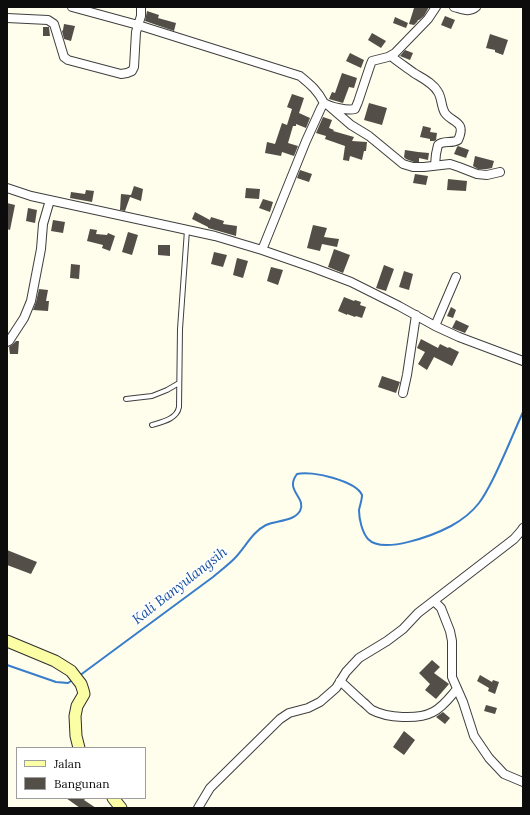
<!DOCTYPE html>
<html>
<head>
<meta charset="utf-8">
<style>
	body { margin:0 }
	#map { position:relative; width:530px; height:815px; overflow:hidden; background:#fffdeb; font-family:Lora,serif }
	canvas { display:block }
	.frame { position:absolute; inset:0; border:8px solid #0c0c0c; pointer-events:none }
	.legend { position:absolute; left:16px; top:747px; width:130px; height:52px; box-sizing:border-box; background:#fff; border:1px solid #9e9e9e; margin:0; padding:5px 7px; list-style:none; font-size:12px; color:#0c0c0c }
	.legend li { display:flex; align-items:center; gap:8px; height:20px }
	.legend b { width:20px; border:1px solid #9e9e9e }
</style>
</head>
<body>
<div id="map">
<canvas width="530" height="815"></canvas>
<div class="frame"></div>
<ul class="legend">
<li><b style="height:5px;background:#fcfea6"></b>Jalan</li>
<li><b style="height:11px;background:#544e48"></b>Bangunan</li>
</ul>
</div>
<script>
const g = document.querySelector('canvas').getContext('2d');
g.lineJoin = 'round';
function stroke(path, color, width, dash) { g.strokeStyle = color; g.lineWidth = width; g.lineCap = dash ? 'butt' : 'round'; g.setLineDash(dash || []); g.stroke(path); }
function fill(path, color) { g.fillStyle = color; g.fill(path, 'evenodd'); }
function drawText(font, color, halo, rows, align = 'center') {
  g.font = font + ' Lora,serif'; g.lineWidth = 4; g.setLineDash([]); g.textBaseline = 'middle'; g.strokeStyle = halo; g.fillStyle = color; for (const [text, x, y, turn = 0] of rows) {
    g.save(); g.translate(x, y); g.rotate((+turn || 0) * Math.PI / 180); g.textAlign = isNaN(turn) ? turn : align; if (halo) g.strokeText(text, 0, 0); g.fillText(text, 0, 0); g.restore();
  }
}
const stream = new Path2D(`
	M7 665 56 682 68 683 74 679
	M79 676 213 577C220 571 228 565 234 559 245 548 252 532 266 525 276 520 293 522 300 511 307 497 284 491 297 474 311 470 356 481 362 495 362 500 360 505 359 510 359 519 362 532 368 539 383 555 434 535 451 526 462 520 472 512 479 503 485 495 489 487 493 479 504 457 513 434 523 412`);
const building = new Path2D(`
	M411 7H429L424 16 419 20H418L417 22 414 25 409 24 414 8Z
	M147 11 159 15 158 18 176 23 174 31 145 21Z
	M445 16 455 20 451 29 441 25Z
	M395 17 408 23 406 28 393 23Z
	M64 24 75 26 71 41 64 39 62 31 63 30Z
	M43 27H49L50 36H43Z
	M372 33 386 41 381 48 368 40Z
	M490 34 508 40 503 55 495 52V50L486 48Z
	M405 50 413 53 410 60 400 56Z
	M350 53 364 60 361 68 346 61Z
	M342 73 357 78 354 88 349 87 343 103 329 99 332 92 335 93Z
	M292 94 304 98 299 113 310 118 306 128 296 124V126H293L288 143 298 146 294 156 282 152 281 156 265 153 267 142 275 144 282 123 287 125 292 109 287 107Z
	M369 103 387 108 382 125 364 120Z
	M323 117 332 120 329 128 334 130 333 131 354 137 352 141 367 142 366 151H364L362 160 350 156 349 161 343 160 345 146 325 139 326 136 316 133Z
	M423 126 431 128 430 132 437 133 436 140 434 141H430V139L420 137Z
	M458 146 469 150 466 158 454 154 457 147Z
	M405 150 418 152 429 153 428 160 419 158V162H414L406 159 404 157Z
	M475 156 494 161 492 168 487 169H478L473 166Z
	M300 170 312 174 309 182 297 178Z
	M415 174 428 176 426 185 413 183Z
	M448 179 467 181 466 191 447 190Z
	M134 186 143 189 141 201 130 197 125 211 120 210 121 194 131 195Z
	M246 188 260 189 259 199 245 198Z
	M86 190 94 191 92 202 70 198 71 192 85 194Z
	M263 199 273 202 270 212 259 208Z
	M7 203 15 205 10 230 7 229Z
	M28 208 37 210 35 223 26 221Z
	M195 212 210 220 211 217 224 221 223 224 237 226 236 236 208 228V227L192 219Z
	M53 220 65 222 63 233 51 231Z
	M313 225 327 228 324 237 339 239 337 247 322 244 320 251 307 248Z
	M90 229 97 230 96 234 107 235 108 233 115 236 110 251 102 248 103 245 87 241Z
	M128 232 138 235 132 255 122 252Z
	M158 245H170V256L158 255Z
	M334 249 350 255 343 273 328 267Z
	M214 252 227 255 223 267 211 264Z
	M237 258 248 261 243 278 233 275Z
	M71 264 80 265 79 279 70 278Z
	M384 265 394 269 386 291 376 288Z
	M271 267 283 270 278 285 267 281Z
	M404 271 413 274 409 290 399 287Z
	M39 289 48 290 46 301H49L48 311 33 310 36 302Z
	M344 297 354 301 355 300 361 302 360 305 366 307 362 318 356 316 355 317 347 314V315L338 311Z
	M451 307 456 310 453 318 447 316Z
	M456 320 469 326 465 333 452 328Z
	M421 339 438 348 440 344 448 348 449 347 459 352 452 366 434 357 427 370 418 364 425 352 417 348Z
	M16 341H19L18 354H10L9 347 13 344Z
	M382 376 400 382 396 393 378 387Z
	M7 550 37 562 31 574 7 565Z
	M432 660 440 667 434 673 449 684 436 699 425 690 430 684 419 673Z
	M480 675 492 682 493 680 499 682 495 694 488 691 489 688 477 681Z
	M486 705 497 708 495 714 484 711Z
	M443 712 450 718 445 724 436 717Z
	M404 731 415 740 404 755 393 747Z
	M66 798H86L84 800 96 808H80Z`);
const lane = new Path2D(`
	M126 399 152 396 167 390 179 383
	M152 425C162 422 177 419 179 407L180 329 187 230`);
const street = new Path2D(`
	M72 7 138 25 300 76C311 85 318 91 324 103
	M454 7C462 9 469 13 476 7
	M7 18 48 20 54 24 64 57 68 60 121 74 127 73 132 71 134 67 136 32 141 16V7
	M391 56C398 62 406 67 414 73 422 78 433 83 438 92 442 98 441 107 445 113 452 123 467 121 458 140 452 144 443 140 438 145L436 154 435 165
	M329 106 351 125 369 136 403 164 413 167H424L450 164 459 167 477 174 487 175 500 172
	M7 188 31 196 215 236 262 250 314 268 351 282 399 306 435 326 459 337 523 361
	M262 250 306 141 321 108 324 103C331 107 347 111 355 109L358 102 370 66 372 61 388 57 395 53 428 19 436 7
	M435 326 456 277
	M7 342 9 341 24 318 31 301 41 249 43 224 50 200
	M403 393 407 375 416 315
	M434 601 441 608 450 631 452 641V677L463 702 474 736 489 758 504 774 523 782
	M340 681C348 688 355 695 363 702 366 704 369 708 372 710 387 718 418 720 433 712 443 707 450 697 457 689
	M198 808 210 788 280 719 289 713 308 708 320 702 336 688 346 672 359 658 387 641 403 629 418 613 514 539 521 531 523 528`);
const secondary = new Path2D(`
	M7 641 55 661 71 671 81 684 83 690 84 694 77 706 75 716 76 736 79 748
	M113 798 121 808`);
const waterNames = [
	["Kali Banyulangsih",180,586,-38]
];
stroke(stream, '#387dcb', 2);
fill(building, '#544e48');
stroke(lane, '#3f3f3f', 6);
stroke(street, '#3f3f3f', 10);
stroke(secondary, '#2e2e2e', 13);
stroke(lane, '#fff', 4);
stroke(street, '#fff', 8);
stroke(secondary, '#fcfea6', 11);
drawText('italic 14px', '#17509b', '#fff', waterNames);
</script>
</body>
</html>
